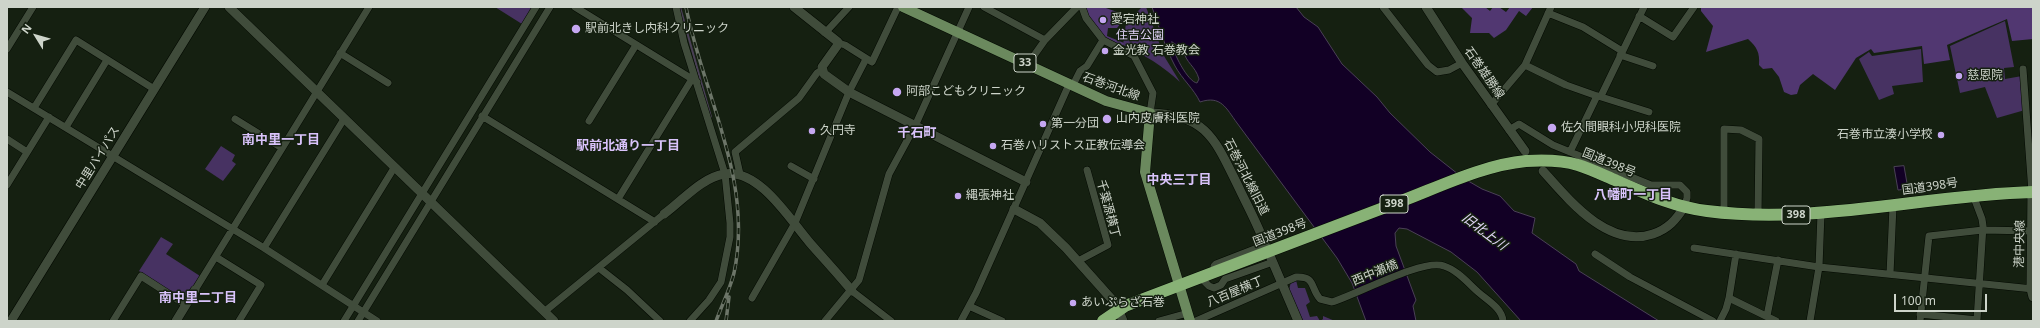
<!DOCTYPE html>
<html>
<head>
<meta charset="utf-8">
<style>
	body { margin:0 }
	#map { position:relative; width:2040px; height:328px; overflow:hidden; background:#152011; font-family:"Noto Sans",sans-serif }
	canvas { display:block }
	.frame { position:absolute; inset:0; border:8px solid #cdd4ca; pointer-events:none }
	.north { position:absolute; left:16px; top:16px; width:40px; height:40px; -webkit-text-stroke:3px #152011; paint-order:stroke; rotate:307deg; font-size:11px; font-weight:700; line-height:16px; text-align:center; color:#cdd4ca }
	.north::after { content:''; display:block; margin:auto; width:14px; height:18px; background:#cdd4ca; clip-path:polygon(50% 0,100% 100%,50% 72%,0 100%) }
	.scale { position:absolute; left:1894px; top:294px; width:93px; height:18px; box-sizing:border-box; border:2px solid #cdd4ca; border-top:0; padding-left:5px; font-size:12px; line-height:14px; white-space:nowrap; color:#cdd4ca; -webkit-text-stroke:3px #152011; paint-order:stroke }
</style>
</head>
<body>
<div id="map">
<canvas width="2040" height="328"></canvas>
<div class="frame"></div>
<div class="north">N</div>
<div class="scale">100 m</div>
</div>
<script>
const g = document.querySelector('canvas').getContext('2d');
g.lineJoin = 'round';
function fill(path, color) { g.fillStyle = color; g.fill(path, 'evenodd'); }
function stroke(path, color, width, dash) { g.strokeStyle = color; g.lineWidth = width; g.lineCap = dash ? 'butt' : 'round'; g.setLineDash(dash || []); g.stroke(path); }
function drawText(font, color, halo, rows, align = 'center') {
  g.font = font + ' "Noto Sans","Noto Sans JP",sans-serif'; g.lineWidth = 3; g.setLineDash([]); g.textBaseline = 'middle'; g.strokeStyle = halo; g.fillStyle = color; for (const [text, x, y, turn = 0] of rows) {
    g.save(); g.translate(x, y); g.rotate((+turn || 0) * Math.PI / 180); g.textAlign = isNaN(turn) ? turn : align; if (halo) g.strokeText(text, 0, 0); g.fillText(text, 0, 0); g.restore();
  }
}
const green = new Path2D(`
	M495 7H533L522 24Z
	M1142 7H1146L1164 56 1180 82C1163 66 1145 55 1123 45L1127 16 1132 17Z
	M2005 21 2014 67 2004 68 2005 79 2022 76 2025 110 1997 118 1985 87 1960 93 1950 46Z
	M1921 49 1923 82 1892 86 1894 94 1879 100 1859 59 1869 52 1872 56Z
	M221 146 235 155 232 161 236 164 223 181 205 169Z
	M161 237 173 244 166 254 200 276 185 298 183 299 139 271Z
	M1296 280 1298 288H1305L1310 302 1306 305 1310 317 1317 316 1320 321 1323 319V316L1335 321H1301L1289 290 1291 282Z`);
const forest = new Path2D(`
	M1084 7H1103L1123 14 1124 19 1117 28H1108L1107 36 1124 43 1123 45C1104 42 1092 24 1084 7Z
	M1461 7H1485L1490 11 1493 7H1499L1506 12 1510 7H1533L1526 16 1519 11 1506 30 1494 38 1489 33H1470L1472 18Z
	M1701 7H2033V39L2012 41 2007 19 1947 45 1950 60 1924 64 1922 46 1874 53 1871 49 1856 58 1835 90 1813 74 1800 85 1797 94 1791 95 1784 92 1779 77 1772 68 1763 69 1759 65C1760 53 1757 47 1748 39L1706 52 1713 26 1701 11Z`);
const water = new Path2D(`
	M1152 7H1296L1304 17 1318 27 1342 64 1377 97 1390 113 1430 152 1463 178 1482 189 1500 196 1514 211 1535 218 1532 233 1576 264 1579 271 1659 321H1521L1477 272 1451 252 1407 229 1399 228 1395 233 1396 246 1416 300 1413 306 1416 321H1366L1352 283 1337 258 1237 123C1226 108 1221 95 1200 102 1194 89 1182 79 1175 66 1165 47 1159 27 1152 7ZM1172 42 1183 49C1186 64 1195 65 1199 79L1197 83C1188 82 1172 52 1172 42Z
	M1904 166 1908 189 1898 190 1894 167Z`);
const stream = new Path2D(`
	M680 7 711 117`);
const street = new Path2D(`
	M575 7 697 82
	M676 7 684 43 725 174 730 223V237L721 282 709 300 690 321
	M984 7 1045 40
	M1082 7 1086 18 1103 40
	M1383 7 1428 65 1437 72 1449 70 1462 63
	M1548 13 1583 27 1622 51
	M1639 16 1673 37 1694 7
	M825 33 849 7
	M838 43 845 45 872 62 898 7
	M7 49 33 7
	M340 53 388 83
	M1620 55 1653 66
	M1028 64 1045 40 1077 7
	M1525 65 1566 85 1597 96 1570 152
	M2023 69 2032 192
	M7 92 264 248 377 321
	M1598 96 1649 112
	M1601 96 1644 7
	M1491 105 1525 65 1551 7
	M34 108 76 40 154 89
	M482 116 655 222
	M235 119 282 148
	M589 121 636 45
	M66 127 107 60
	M1509 130 1519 124 1553 145 1651 185H1680L1687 192V198L1684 207
	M7 139 27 152
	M791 166 814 179
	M740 174 735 152 799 98 817 73 822 70
	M7 185 49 117
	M618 199 692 79
	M1724 212V129L1741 130 1759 139 1758 216
	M264 248 344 119
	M1694 248 1819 267 2033 289
	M1595 254 1630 277 1713 321
	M1736 254 1729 298 1776 321
	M216 257 261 285 239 321
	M1078 261 1108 245 1087 170
	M599 268 627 290 660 321
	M1215 272 1214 266 1216 264 1265 245
	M1890 274 1893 206
	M1201 278 1209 286 1214 288 1221 285 1225 279 1273 262
	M322 285 394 168
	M195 290 369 7
	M852 291 891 321
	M752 298 795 223 849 92 866 59
	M969 306 1002 321
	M544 312 664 214
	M1920 314 1977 320 1983 226 1982 219 1973 195
	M1767 316 1778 260
	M113 321 141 276 186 305
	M344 321 536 7
	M358 321 550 7
	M825 321 859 280 889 174 915 126 969 7
	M961 321 976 293 1067 89 1069 85 1074 83 1080 71 1087 66 1103 40 1134 56 1153 93 1150 113
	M1159 321 1188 313
	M1196 321 1296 277C1316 276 1310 288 1320 299L1332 302C1356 295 1423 258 1444 266 1457 270 1468 283 1478 292 1487 300 1502 308 1503 321
	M1720 321 1726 309 1729 298
	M1810 321 1819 267 1821 213
	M1920 321 1929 236 1983 230 2032 231`);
const secondary = new Path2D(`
	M229 7 554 321
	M794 7 838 42 837 46 822 67 824 74 849 92 1026 182
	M1426 7 1462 63 1525 151
	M1150 113C1208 114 1216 142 1239 188 1248 207 1259 227 1266 247
	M1543 171C1569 200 1608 249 1653 234 1668 229 1676 220 1684 207
	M2032 192 2031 289 2033 297
	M1014 209 1040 223 1066 248 1116 304 1123 321
	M664 214C682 201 701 178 724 174 759 168 790 220 810 243 824 259 838 274 852 291
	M1271 258 1298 321
	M11 321 205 7
	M176 321 195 290`);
const primary = new Path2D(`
	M903 7 1106 101 1150 113 1145 172 1190 321`);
const highway = new Path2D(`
	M1103 321 1125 306C1213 273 1302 239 1391 205 1433 190 1481 165 1526 161 1543 160 1562 160 1578 165 1591 169 1605 176 1617 181 1647 194 1675 207 1707 211 1817 225 1924 195 2033 192`);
const rail = new Path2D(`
	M686 7C703 95 754 180 734 273 730 289 722 305 716 321
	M726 321 729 297`);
const markers = [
	[1103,20,4,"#c5a7f1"],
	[576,29,5,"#c5a7f1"],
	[1105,51,4,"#c5a7f1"],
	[1959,76,4,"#c5a7f1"],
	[897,92,5,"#c5a7f1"],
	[1107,119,5,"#c5a7f1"],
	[1043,124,4,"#c5a7f1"],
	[1552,128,5,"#c5a7f1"],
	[812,131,4,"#c5a7f1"],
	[1941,135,4,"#c5a7f1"],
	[993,146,4,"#c5a7f1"],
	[958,196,4,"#c5a7f1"],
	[1073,303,4,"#c5a7f1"]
];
const shields = [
	[1025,63,22],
	[1394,204,28],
	[1796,215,28]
];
const shieldNames = [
	["33",1025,63],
	["398",1394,204],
	["398",1796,215]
];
const poiNames = [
	["愛宕神社",1111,20],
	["駅前北きし内科クリニック",585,29],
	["金光教 石巻教会",1113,51],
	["慈恩院",1967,76],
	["阿部こどもクリニック",906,92],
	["山内皮膚科医院",1116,119],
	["第一分団",1051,124],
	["佐久間眼科小児科医院",1561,128],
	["久円寺",820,131],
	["石巻市立湊小学校",1933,135,"right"],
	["石巻ハリストス正教伝導会",1001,146],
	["縄張神社",966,196],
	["あいぷらざ石巻",1081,303]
];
const parkNames = [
	["住吉公園",1140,36]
];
const streetNames = [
	["石巻雄勝線",1484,73,55],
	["石巻河北線",1111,87,20],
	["中里バイパス",98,158,-58],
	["国道398号",1609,163,22],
	["石巻河北線旧道",1246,177,63],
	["国道398号",1930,187,-8],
	["千葉源横丁",1108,209,75],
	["国道398号",1280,233,-21],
	["港中央線",2020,244,-89],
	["西中瀬橋",1375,273,-22],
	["八百屋横丁",1235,292,-23]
];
const neighbourhoodNames = [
	["千石町",917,133],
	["南中里一丁目",281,140],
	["駅前北通り一丁目",628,146],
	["中央三丁目",1179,180],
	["八幡町一丁目",1633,195],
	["南中里二丁目",198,298]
];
const waterNames = [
	["旧北上川",1484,232,37]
];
fill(green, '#473262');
fill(forest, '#513771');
fill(water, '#120025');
stroke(water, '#4a4056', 1);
stroke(stream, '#4a4056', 2);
stroke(street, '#030901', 8);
stroke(secondary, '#030901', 10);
stroke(primary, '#030901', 11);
stroke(highway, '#030901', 13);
stroke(street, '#404c3b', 7);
stroke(secondary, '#404c3b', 9);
stroke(primary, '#6b895e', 10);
stroke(highway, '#88b276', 12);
stroke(rail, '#6c7568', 3.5);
stroke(rail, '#152011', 2, [6]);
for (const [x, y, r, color] of markers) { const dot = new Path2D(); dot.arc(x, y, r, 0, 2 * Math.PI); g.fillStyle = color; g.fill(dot); stroke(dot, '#152011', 1.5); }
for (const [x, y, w] of shields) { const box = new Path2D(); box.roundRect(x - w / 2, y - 9, w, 18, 3); g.fillStyle = '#152011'; g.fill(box); stroke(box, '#cdd4ca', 1); }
drawText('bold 11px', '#cdd4ca', null, shieldNames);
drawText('12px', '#cdd4ca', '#152011', poiNames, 'left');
drawText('12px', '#e0d3f7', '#152011', parkNames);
drawText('12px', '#cdd4ca', '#152011', streetNames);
drawText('bold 13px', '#d9c3fb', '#152011', neighbourhoodNames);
drawText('italic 13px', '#e5d7fc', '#152011', waterNames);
</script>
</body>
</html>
